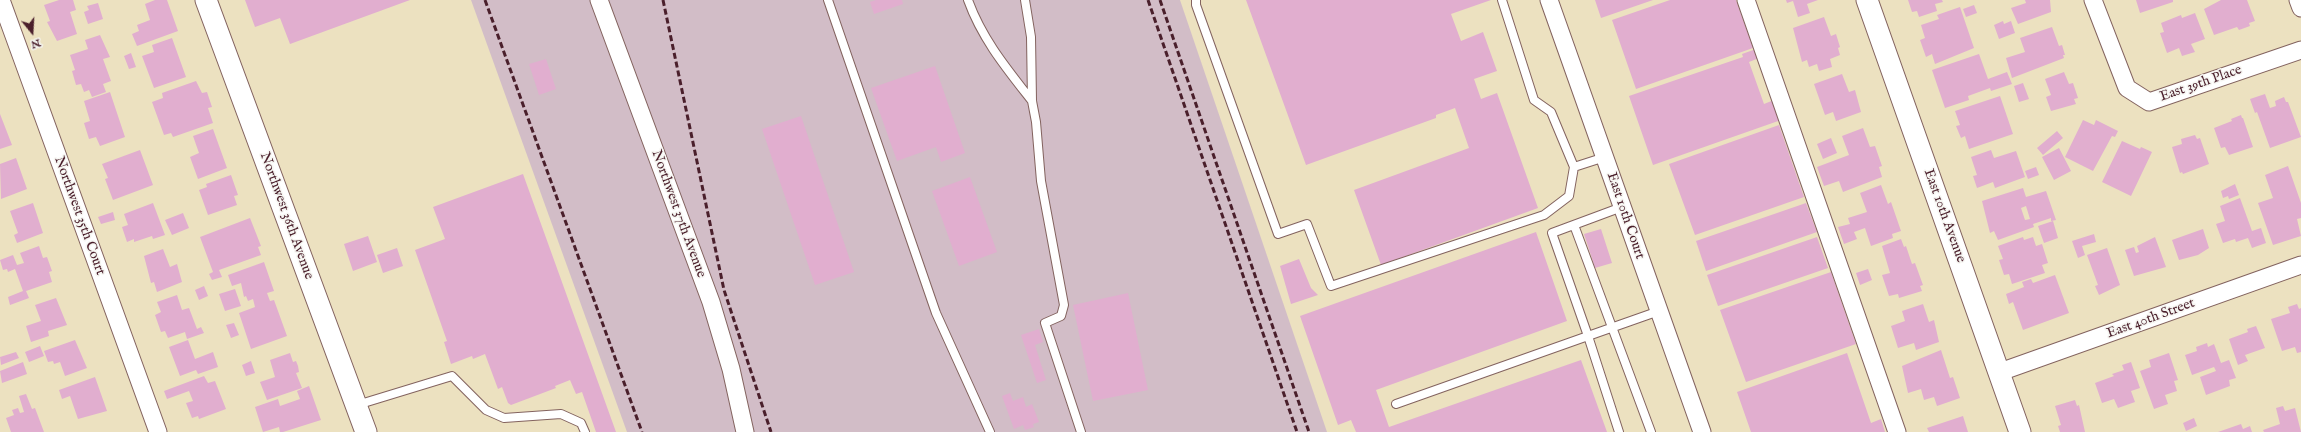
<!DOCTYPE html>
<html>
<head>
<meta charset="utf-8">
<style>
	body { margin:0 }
	#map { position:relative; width:2301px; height:432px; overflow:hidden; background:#ece1c0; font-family:"IM FELL English",serif }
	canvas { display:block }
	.north { position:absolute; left:12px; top:12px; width:40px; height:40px; -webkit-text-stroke:3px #f6f6f2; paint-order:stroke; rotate:162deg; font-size:11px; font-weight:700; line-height:16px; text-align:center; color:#4a1f2b }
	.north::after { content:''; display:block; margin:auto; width:14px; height:18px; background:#4a1f2b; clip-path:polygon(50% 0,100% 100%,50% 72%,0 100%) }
</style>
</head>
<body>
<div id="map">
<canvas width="2301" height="432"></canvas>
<div class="north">N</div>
</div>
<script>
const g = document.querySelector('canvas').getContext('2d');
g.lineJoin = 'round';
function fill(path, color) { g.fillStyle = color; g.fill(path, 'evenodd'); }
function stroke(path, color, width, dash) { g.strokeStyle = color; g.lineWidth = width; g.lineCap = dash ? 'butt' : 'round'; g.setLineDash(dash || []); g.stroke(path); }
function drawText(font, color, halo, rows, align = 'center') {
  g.font = font + ' "IM FELL English",serif'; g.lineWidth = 3; g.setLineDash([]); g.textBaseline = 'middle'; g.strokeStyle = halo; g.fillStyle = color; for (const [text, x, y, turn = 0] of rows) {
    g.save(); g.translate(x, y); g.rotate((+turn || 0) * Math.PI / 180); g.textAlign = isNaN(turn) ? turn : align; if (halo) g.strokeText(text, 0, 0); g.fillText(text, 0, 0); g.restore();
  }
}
const industrial = new Path2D(`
	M471 0H1180L1327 432H627Z`);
const building = new Path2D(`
	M59 0H73L76 10 70 12 77 34 57 41 47 22 50 21 44 5Z
	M155 0H167L178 31 137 46 132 34 139 31 137 25 150 20 145 4Z
	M245 0H410L290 44 280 18 255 27Z
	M876 0H902L903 4 874 14 870 2Z
	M1246 0H1491L1451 14 1461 41 1483 32 1497 71 1474 79 1481 99 1497 93 1538 208 1381 265 1354 190 1469 148 1455 108 1436 115V118L1306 165Z
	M1595 0H1653L1601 18Z
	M1670 0H1736L1753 48 1636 89 1612 20Z
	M1786 0H1818L1807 4 1810 13 1798 17 1793 1 1787 3Z
	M1908 0H1942L1943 2 1935 4 1937 11 1919 17 1917 11 1912 12Z
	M2025 0H2050L2051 12 2018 24 2011 8 2026 3Z
	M2136 0H2173V2L2140 13Z
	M2221 0H2247L2255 21 2249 23 2250 26 2239 30 2237 27 2214 35 2204 9Z
	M98 3 103 19 88 24 84 12 89 10 87 6Z
	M1974 5 1977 13 1966 17 1963 9Z
	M1960 7 1974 48 1935 64 1932 54 1926 57 1920 40 1925 38 1921 25 1939 19 1937 15Z
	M2195 13 2205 39 2191 44 2195 52 2182 56 2179 48 2167 53 2160 33 2164 32 2161 23 2181 15 2182 18Z
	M1824 17 1831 36 1836 34 1840 47 1838 48 1840 55 1830 59 1832 67 1819 71 1817 64 1809 67 1807 60 1802 62 1793 28Z
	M2003 21 2004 24 2011 21 2015 33 1999 39 1994 25Z
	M2052 27 2059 46 2062 45 2065 55H2063L2064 58 2012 78 2006 58 2025 52 2020 38Z
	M100 35 110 57 103 59 111 81 103 84 106 92 92 97 89 90 84 92 81 84 76 85 72 71 75 70 70 55 88 49 85 40Z
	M172 38 186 77 154 88 142 56 154 52 152 45Z
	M1756 49 1759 58 1749 62 1764 104 1774 100 1781 120 1653 165 1629 96 1743 57 1742 54Z
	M131 53 136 67 129 69 124 56Z
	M1979 54 1988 79 2007 72 2012 84 1991 91 1990 88 1968 96 1969 100 1945 108 1932 70Z
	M546 59 556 89 539 95 529 64Z
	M935 66 965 153 941 162 936 147 897 161 871 88Z
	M2064 72 2069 84 2073 83 2078 98 2074 99 2076 104 2051 111 2046 97 2051 95 2045 79Z
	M1842 74 1849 92 1855 90 1861 112 1836 121 1833 112 1825 115 1814 84Z
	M196 81 202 93 207 92 212 107 208 108 213 123 173 137 171 133 164 135 152 102 163 98 162 93Z
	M2023 83 2029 99 2019 102 2014 86Z
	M110 92 125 137 100 146 96 137 89 139 84 123 90 121 84 101Z
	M2265 94 2270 108 2276 106 2275 101 2284 97 2286 102H2288L2301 137 2270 148 2257 112 2255 113 2250 99Z
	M2000 96 2013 134 1969 149 1965 136 1961 138 1956 126 1960 125 1955 111Z
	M0 114 12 145 0 149Z
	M2241 115 2242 118H2243L2253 147 2229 155 2225 147 2221 148 2214 128 2232 121 2231 119Z
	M801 116 854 272 815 285 762 129Z
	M2083 120 2094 125 2096 120 2118 131 2115 137 2112 136 2093 171 2065 157Z
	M1779 125 1804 197 1695 235 1669 164Z
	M1863 128 1870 147 1875 146 1882 166 1879 167 1882 177 1843 192 1839 181 1824 186 1817 167 1849 155 1842 136Z
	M213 129 227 168 198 179 190 157 199 153 193 136Z
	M2057 131 2063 138 2043 155 2037 148Z
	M2195 135 2197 139 2200 138 2209 164 2183 174 2182 172 2180 173 2172 147 2182 144 2181 139Z
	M1831 138 1837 153 1823 159 1817 144Z
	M2122 141 2140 149 2141 147 2152 152 2131 196 2102 182Z
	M2059 148 2071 171 2054 180 2042 157Z
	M140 150 153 185 113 200 105 179 108 178 102 164Z
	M1991 150 1994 158 2016 151 2025 177 1995 188 1993 182 1977 188 1973 176 1977 175 1971 157Z
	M16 158 27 189 1 199 0 164Z
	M2288 166 2301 203V218L2297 219 2301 236 2273 245 2258 203 2273 198 2265 175Z
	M2036 167 2039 175 2028 179 2025 171Z
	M523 174 616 432H596L582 392 576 394 570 380 555 386 556 388 511 405 508 403 502 387 498 389 485 354 473 359 472 356 451 364 444 342 447 341 415 250 445 239 433 207Z
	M231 175 238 195 234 196 237 205 208 215 199 190 207 187 206 184Z
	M970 177 997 252 959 266 932 191Z
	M2235 184 2239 195 2229 199 2228 196 2223 198 2221 191Z
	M1881 185 1888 204 1891 202 1901 231 1892 234 1893 238 1871 246 1865 228 1854 232 1857 239 1844 244 1838 227 1850 224 1848 218 1867 212 1860 193Z
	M2023 188 2026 197 2046 191 2056 220 2051 221V218L2033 224 2034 227 1998 240 1994 231 1990 233 1982 201ZM2026 206 2030 219 2025 220 2021 208Z
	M2240 198 2252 231 2261 228 2266 243 2252 248 2248 238 2236 242 2235 239 2223 243 2216 224 2225 221 2220 206Z
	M33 203 43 233 17 243 14 235 18 233 10 211Z
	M153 203 165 235 153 239 152 236 134 242V239L127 242 122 227 128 225 124 214Z
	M1806 203 1817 232 1706 271 1696 241Z
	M113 212 115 220 101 224 98 217Z
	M183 213 189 228 172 235 165 220Z
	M250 218 261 246 258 247 261 255 219 270 222 277 212 280 209 274 213 272 200 237Z
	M2053 221 2058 238 2044 243 2038 226Z
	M1601 229 1612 263 1595 268 1584 234Z
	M2203 229 2209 248 2198 255 2179 260 2172 240Z
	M1536 232 1567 321 1376 390 1389 427 1581 360 1607 432H1356L1351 420 1338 425 1300 316Z
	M2094 234 2096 242 2082 246 2085 255 2078 258 2072 241Z
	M368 236 377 262 353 271 344 244Z
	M1817 237 1828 268 1718 306 1707 275Z
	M2023 237 2024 240 2033 237 2036 246 2042 244 2048 263 2042 265 2045 273 2012 284 2009 274 2004 275 1999 260 2003 259 1998 246Z
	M2155 237 2166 267 2134 276 2125 250 2134 247 2136 253 2139 252 2137 246Z
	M1901 239 1904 247 1906 246 1912 264 1915 263 1923 285 1920 286 1922 291 1899 298 1898 294 1889 296 1882 275 1890 273 1882 246Z
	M39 246 43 258 47 257 52 271 49 272 52 282 26 291 29 298 10 305 8 297 23 291 15 269 8 272 7 269 3 270 0 260 13 255 17 265 24 263 20 253Z
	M397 248 403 266 383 273 377 255Z
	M2107 248 2120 285 2099 295 2095 286 2098 285 2087 255Z
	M163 249 170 267 177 264 182 282 157 292 154 282 151 283 144 256Z
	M1299 259 1311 288 1318 295 1291 304 1280 266Z
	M264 262 274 291 267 293 270 301 274 300 287 336 251 349 239 313 255 307 253 299 248 301 246 296 244 297 241 283 232 286 228 275Z
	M1868 269 1872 280 1860 285 1856 273Z
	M1831 272 1856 344 1746 382 1720 310Z
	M2055 275 2069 313 2023 330 2013 302 2009 304 2006 294 2024 287 2022 282 2031 279 2033 283Z
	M204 286 208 296 199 300 195 290Z
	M235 289 241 306 225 311 219 294Z
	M1128 293 1148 390 1093 401 1073 305Z
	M177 295 182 310 189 308 197 329 201 327 204 333 187 339 185 332 168 338 165 331 161 332 155 315 161 312 157 302Z
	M56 298 67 325 48 331 49 336 31 342 26 326 41 321 35 305Z
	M1923 304 1929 322 1934 320 1939 342 1916 350 1914 343 1898 348 1891 326 1905 321 1902 311Z
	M2297 304 2299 309 2301 308V352L2297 353 2295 347 2282 351 2271 319 2290 313 2288 307Z
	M234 323 239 335 231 338 226 325Z
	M2256 326 2265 348 2245 355 2248 361 2238 365 2229 339 2248 332 2247 329Z
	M1039 329 1043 342 1035 345 1046 380 1037 383 1021 335Z
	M75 340 87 368 65 376 60 362 54 364 53 361 48 362 44 351Z
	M188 340 195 359 213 352 218 367 198 374 196 370 180 376 169 347Z
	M2207 343 2208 347 2214 344 2221 363 2229 360 2236 378 2229 380 2230 386 2206 395 2200 377 2216 371 2214 367 2192 375 2185 355 2197 351 2196 347Z
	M40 346 44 356 29 362 25 352Z
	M1941 350 1950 378 1953 377 1960 398 1937 406 1934 397 1924 400 1921 389 1908 393 1902 366Z
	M16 352 19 358 1 365 0 357Z
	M290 353 293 362 296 361 298 366 299 372 296 373 302 388 267 400 260 382 275 377 270 360Z
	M1847 353 1871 423 1881 419 1885 432H1751L1737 392Z
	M2169 353 2178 380 2174 381 2177 391 2165 395 2168 404 2154 409 2140 371 2151 367 2149 360Z
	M251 361 255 373 246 376 242 365Z
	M23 362 27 374 2 383 0 371Z
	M2131 362 2140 388 2131 391 2135 402 2118 408 2114 399 2102 403 2095 383 2114 376 2112 374 2124 370 2122 365Z
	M204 376 208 383 215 381 226 409 199 419 198 416 192 418 186 403 193 401 189 391 167 399 164 391Z
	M95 377 107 411 78 419 70 396 62 399 59 390Z
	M309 386 321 420 283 432H280L279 427 263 432 255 407 278 399 280 406 300 399 297 391Z
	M1010 393 1013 401 1023 397 1026 407 1032 404 1039 422 1033 424 1034 427 1025 430 1023 425 1014 429 1002 396Z
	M26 394 32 409 35 408 44 432H11L6 418 14 415 12 410 18 408 20 413 24 412 19 396Z
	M2075 400 2077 406 2079 405 2085 432H2060L2058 426 2061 425 2055 406Z
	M2283 406 2285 411 2295 408 2301 432H2264L2263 430 2280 424 2276 408Z
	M1963 416 1968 432H1929L1927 428Z
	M2194 418 2197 426 2186 431 2183 423Z
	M2241 424 2243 429 2250 426 2252 432H2218Z`);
const service = new Path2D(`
	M828 0 936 313 990 432
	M968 0C982 39 1007 69 1032 101
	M1025 0 1031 37 1032 101 1036 122 1041 181 1064 305 1061 316 1045 323 1081 432
	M1196 0V5L1278 234 1307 224 1331 286 1544 215 1569 196 1574 167
	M1502 0 1534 100 1551 112 1574 167 1605 157
	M1622 207 1552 233 1588 336 1659 311
	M1574 225 1651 432
	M1396 404 1588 336 1619 432
	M357 405 452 376 486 410 504 418 561 414 581 423 585 432`);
const minor = new Path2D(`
	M1 0 158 432
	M599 0 711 302 731 369 745 432
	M1549 0 1702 432
	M1746 0 1897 432
	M2093 0 2127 88 2149 102 2301 50
	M2298 0 2301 8
	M2000 372 2301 265`);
const tertiary = new Path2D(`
	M206 0 366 432
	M1867 0 2020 432`);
const rail = new Path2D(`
	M485 0 642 432
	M663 0 724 290 771 432
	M1148 0 1297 432
	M1160 0 1309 432`);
const streetNames = [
	["East 39th Place",2201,84,-19],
	["Northwest 37th Avenue",678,214,70],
	["Northwest 35th Court",79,216,70],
	["Northwest 36th Avenue",286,216,70],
	["East 10th Court",1625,216,71],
	["East 10th Avenue",1944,216,70],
	["East 40th Street",2151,319,-20]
];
fill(industrial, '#d2bdc7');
fill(building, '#e1aecf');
stroke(service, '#83635f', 10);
stroke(minor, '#83635f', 19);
stroke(tertiary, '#83635f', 23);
stroke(service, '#fff', 8);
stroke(minor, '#fff', 17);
stroke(tertiary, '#fff', 21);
stroke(rail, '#4a1f2b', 3, [6, 3]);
drawText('14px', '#4a1f2b', '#f6f6f2', streetNames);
</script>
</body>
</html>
